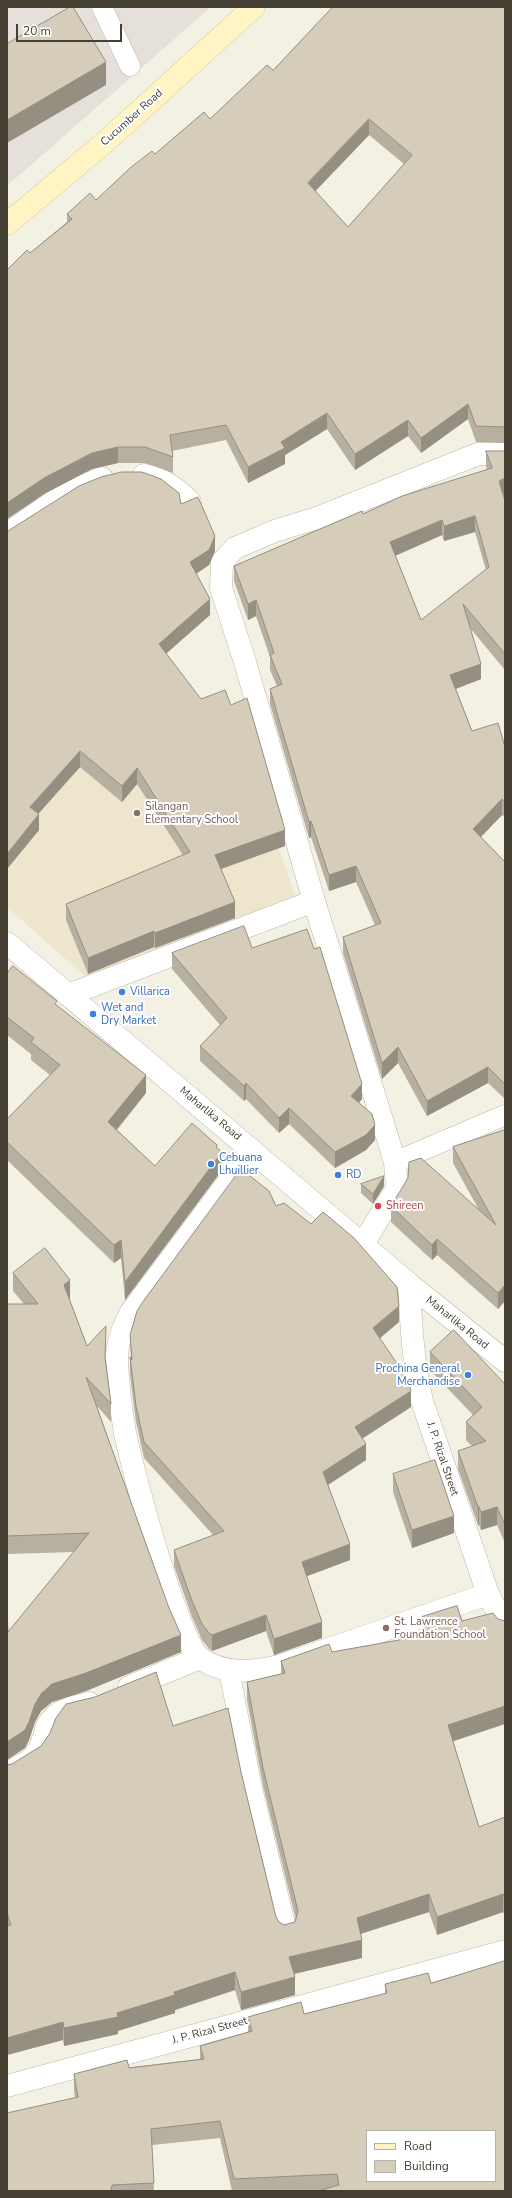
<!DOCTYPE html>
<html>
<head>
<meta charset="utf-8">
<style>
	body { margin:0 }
	#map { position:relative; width:512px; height:2198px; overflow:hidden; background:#f3f0e4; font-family:"Nunito Sans",sans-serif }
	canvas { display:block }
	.frame { position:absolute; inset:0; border:8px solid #464034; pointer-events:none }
	.legend { position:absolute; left:366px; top:2130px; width:130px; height:52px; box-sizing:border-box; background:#fff; border:1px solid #b5b3ae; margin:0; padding:5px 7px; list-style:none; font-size:12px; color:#464034 }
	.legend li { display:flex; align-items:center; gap:8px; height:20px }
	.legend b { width:20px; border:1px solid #b5b3ae }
	.scale { position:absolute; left:16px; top:24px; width:106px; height:18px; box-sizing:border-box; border:2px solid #464034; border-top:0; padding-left:5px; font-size:12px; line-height:14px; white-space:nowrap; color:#464034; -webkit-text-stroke:3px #fff; paint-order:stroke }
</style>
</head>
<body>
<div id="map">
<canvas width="512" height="2198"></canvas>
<div class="frame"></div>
<ul class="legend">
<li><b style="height:5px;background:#fff4c3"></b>Road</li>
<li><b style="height:11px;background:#d5ccb9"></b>Building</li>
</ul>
<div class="scale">20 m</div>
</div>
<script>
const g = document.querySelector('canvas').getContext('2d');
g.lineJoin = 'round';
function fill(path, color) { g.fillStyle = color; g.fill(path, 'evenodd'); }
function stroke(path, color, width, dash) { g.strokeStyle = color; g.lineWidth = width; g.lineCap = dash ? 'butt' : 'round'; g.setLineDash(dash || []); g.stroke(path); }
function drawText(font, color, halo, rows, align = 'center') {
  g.font = font + ' "Nunito Sans",sans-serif'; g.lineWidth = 4; g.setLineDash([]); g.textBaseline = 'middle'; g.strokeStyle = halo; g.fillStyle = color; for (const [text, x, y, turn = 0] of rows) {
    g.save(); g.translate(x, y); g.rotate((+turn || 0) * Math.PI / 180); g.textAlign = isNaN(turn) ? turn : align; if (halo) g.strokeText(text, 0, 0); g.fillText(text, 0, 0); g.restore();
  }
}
const industrial = new Path2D(`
	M7 7H211L7 186Z`);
const education = new Path2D(`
	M228 701 295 895 88 979 7 907V732L200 707Z`);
const service = new Path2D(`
	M102 7 130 66
	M395 1162 505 1115
	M229 1670 252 1788 287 1932
	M7 1772C34 1758 37 1757 46 1728`);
const pedestrian = new Path2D(`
	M68 995 314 901`);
const minor = new Path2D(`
	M144 475C161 477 179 490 190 502
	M7 534 67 492 102 478
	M252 1150 131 1312C124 1326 118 1338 117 1355 117 1380 121 1408 125 1433 132 1467 178 1643 201 1659 225 1675 253 1672 280 1666L488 1594
	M363 1244 397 1188 395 1162 314 901 245 662 221 588 222 562 235 548 275 531 317 518 478 454H505
	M409 1284C411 1324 413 1362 422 1401L488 1594 505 1627
	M129 1687 200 1658
	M46 1728C57 1708 69 1709 89 1703
	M7 2086 505 1951`);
const tertiary = new Path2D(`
	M7 943 409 1284 505 1361`);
const secondary = new Path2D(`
	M7 224 104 143 254 7`);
const wall = new Path2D(`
	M505 7V443L476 442 468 419 421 453 408 436 355 470 327 429 285 455V464L248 483 226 440 172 451 173 457V473L145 463H118L92 469 44 494 7 519V270L30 253 67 222V214L96 200 155 154 210 119 273 70ZM369 135 404 164 348 227 315 191Z
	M486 451 505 501V670L470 628 481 679 456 689 472 731 505 747V817L502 815 481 837 505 862V1099L488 1083 427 1116 398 1063 382 1079 343 953V937L375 925 356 882 329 891 311 837 309 838 270 704V689L277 686 270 670V657L256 616 248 620 234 581V566L363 514 487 470 486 466ZM475 532 486 570 421 620 395 556 442 535 444 541Z
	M181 504 215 551 209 565 196 574 210 615 166 653 285 846 221 869 235 918 155 948 154 947 88 974 66 920V904L183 855 137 784 122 802 80 767 39 813V830L7 869V531Z
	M252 948 362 1099 359 1103 375 1140 366 1150 335 1168 289 1124 279 1133 246 1099 244 1101 200 1061V1046L220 1025 172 969V953Z
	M7 974 57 1005 146 1093 117 1130 155 1166 217 1149 222 1170 125 1300 121 1258 114 1263 7 1160V1119L50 1075 31 1060V1054L7 1035Z
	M505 1130V1301L498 1309 437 1255 432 1260 391 1222V1206L479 1210 453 1163V1147Z
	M361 1184 384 1186 373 1204 361 1193Z
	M276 1206 399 1322 380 1338 411 1407 362 1439 366 1460 328 1485 350 1560 307 1576 322 1638 274 1655 266 1631 212 1651 209 1649 202 1640 192 1617 174 1566V1550L213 1535 144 1458 136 1422 131 1383 130 1373V1357L131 1358 130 1335Z
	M13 1273 70 1298 69 1299 87 1346 106 1360 111 1404V1422L97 1406 181 1652 86 1691 52 1702 41 1711 35 1722 29 1740 25 1748 8 1632 74 1552 7 1554V1304H24L13 1291Z
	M430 1352 504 1383H505V1543L497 1525 481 1530 479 1525H478L458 1469V1451L472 1446 466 1440V1422L473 1415 430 1370Z
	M393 1474 454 1533 412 1548 393 1492Z
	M457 1606 453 1741 479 1827 505 1817V1917L503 1912 437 1935 429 1912 360 1934 362 1958 294 1974 295 1995 241 2010 235 1990 175 2010V2013L118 2031V2034L64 2046 63 2040 7 2055V1765L173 1726 241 1772 276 1917 279 1922 284 1925 295 1922 296 1920 263 1786 247 1700V1682L281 1674V1661L422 1636V1617Z
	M431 1983 505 2191H232L220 2138 152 2145 154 2191H7L75 2098 74 2091V2074L200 2059V2046L248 2032V2017L304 2014 385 1994V1984Z`);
const shadedWall = new Path2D(`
	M106 62V85L7 143V120Z
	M369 119V135L308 199V183Z
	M468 404V419L421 453V438Z
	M327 413V429L285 455V464L248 483V467L281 442Z
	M408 420V436L355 470V454Z
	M118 447V463L92 469 44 494 7 519V503L44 478 92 453Z
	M505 478V494L499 496V481Z
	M475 516V532L444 541V526Z
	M442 520V535L390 558V542Z
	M215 536V551L209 565 190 578V562Z
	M210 599V615L159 660V644Z
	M256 600V616L248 620V604Z
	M481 664V679L450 691V675Z
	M80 751V767L30 823V807Z
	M137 768V784L122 802V786Z
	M502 799V815L473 845V829Z
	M39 814V830L7 869V854Z
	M311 821V837L309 838V822Z
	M285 830V846L215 871V855Z
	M356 866V882L329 891V875Z
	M235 902V918L155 948V933Z
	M154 931V947L88 974V958Z
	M398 1047V1063L382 1079V1063Z
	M488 1067V1083L427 1116V1101Z
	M146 1075V1093L108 1140V1122Z
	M246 1083V1099L244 1101V1086Z
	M362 1084V1099L351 1111V1096Z
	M289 1108V1124L279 1133V1118Z
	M375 1125V1140L366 1150 335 1168V1152Z
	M217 1145V1157L222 1152V1170L125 1300V1282Z
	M384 1176V1186L373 1204V1194Z
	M437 1239V1255L432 1260V1245Z
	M121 1240V1258L114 1263V1245Z
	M70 1280V1298L64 1303V1285Z
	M505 1285V1301L498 1309V1293Z
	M399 1306V1322L373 1344V1328Z
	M411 1391V1407L355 1443V1427Z
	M366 1444V1460L323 1488V1472Z
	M478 1507H479V1525H478Z
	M497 1507V1525L481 1530V1512Z
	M454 1516V1533L412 1548V1530Z
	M350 1544V1560L302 1578V1562Z
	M266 1615V1631L212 1651V1635Z
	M322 1622V1638L274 1655V1639Z
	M181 1635V1652L86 1691 52 1702 41 1711 35 1722 29 1740 25 1748 7 1760V1742L35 1704 41 1694 52 1684Z
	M505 1706V1724L448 1743V1725Z
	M429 1894V1912L357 1935V1918Z
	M503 1894V1912L437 1935V1917Z
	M362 1940V1958L289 1975V1957Z
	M235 1972V1990L175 2010V2013L118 2031V2034L64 2046V2028L117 2013 174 1992Z
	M295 1977V1995L241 2010V1992Z
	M63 2022V2040L7 2055V2038Z`);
const building = new Path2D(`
	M70 7H73L106 62 7 120V44Z
	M333 7H505V411L504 410 505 414V427L476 426 468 404 421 438 408 420 355 454 327 413 281 442 285 448 248 467 226 425 170 435 173 457 145 447H118L92 453 44 478 7 503V270L27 250 30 253 72 219 67 214 90 193 96 200 130 168 152 151 155 154 204 112 210 119 267 65 273 70ZM369 119 412 155 348 227 308 183Z
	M486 451H505V478L499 481 505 501V654L463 604 481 664 450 675 472 731 498 723 505 747V802L502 799 473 829 505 862V1084L488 1067 427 1101 398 1047 382 1063 343 937 381 923 356 866 329 875 311 821 309 822 270 689 282 684 270 655 274 653 256 600 248 604 234 566 362 511 363 514 402 496 492 468ZM475 516 489 567 421 620 390 542 442 520 444 526Z
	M122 472H142L161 479 179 493 181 504 198 497 215 536 209 550 190 562 210 599 159 644 201 699 225 690 231 705 247 698 285 830 215 855 235 902 155 933 154 931 88 958 66 904 190 852 137 768 122 786 80 751 30 807 39 814 7 854V531H8L79 486 101 477Z
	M244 926 252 948 307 929 314 949 320 947 362 1084 351 1096 372 1114 375 1125 366 1135 335 1152 289 1108 279 1118 246 1083 244 1086 200 1046 227 1018 172 953Z
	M13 966 57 1001 55 1004 146 1075 108 1122 155 1166 192 1123 217 1145 216 1147 222 1152 125 1282 121 1240 114 1245 7 1142V1119L60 1065 31 1042 34 1038 7 1017V974Z
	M505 1130V1285L498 1293 437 1239 432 1245 391 1206 408 1178 409 1162 421 1158 496 1225 453 1147Z
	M241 1169 269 1191 276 1206 284 1203 311 1224 323 1212 354 1238 397 1287 399 1306 373 1328 408 1380 411 1391 355 1427 366 1444 323 1472 350 1544 302 1562 322 1622 274 1639 266 1615 212 1635 209 1633 202 1624 192 1601 174 1550 224 1531 144 1442 136 1406 130 1357 132 1360 130 1335 137 1311 142 1303Z
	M384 1176 373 1194 361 1184Z
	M45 1248 70 1280 64 1285 87 1346 106 1326 105 1357 111 1404 86 1377 169 1608 181 1635 86 1673 52 1684 41 1694 35 1704 29 1722 25 1730 7 1742V1612L8 1632 89 1533 7 1536V1304H38L13 1273Z
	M454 1330 504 1383H505V1525L497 1507 481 1512 479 1507H478L458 1451 486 1441 466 1422 482 1407 430 1352Z
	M435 1460 454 1516 412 1530 393 1474Z
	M457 1606 462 1621 493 1613 498 1619 505 1621V1706L448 1725 479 1827 505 1817V1899L503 1894 437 1917 429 1894 357 1918 362 1940 289 1957 295 1977 241 1992 235 1972 174 1992 175 1995 117 2013 118 2017 64 2028 63 2022 7 2038V1926L11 1925 7 1913V1765L12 1764 41 1746 50 1733 56 1718 66 1704 95 1697 156 1672 173 1726 228 1708 241 1772 276 1917 279 1922 284 1925 295 1922 298 1911 263 1768 247 1682 285 1673 281 1661 329 1644 332 1652 427 1635 422 1617Z
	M505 1961V2191H318L339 2185 337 2174 234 2179 220 2121 151 2129 154 2183 112 2185 111 2191H7V2113L78 2097 74 2074 127 2060 129 2068 204 2059 200 2046 252 2031 248 2017 301 2002 304 2014 387 1993 385 1984 428 1973 431 1983ZM367 2131H495V2181H367Z`);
const markers = [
	[137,813,4,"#8d6e63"],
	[122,992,4,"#3f7fe0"],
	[93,1014,4,"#3f7fe0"],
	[211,1164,4,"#3f7fe0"],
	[338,1175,4,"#3f7fe0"],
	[378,1206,4,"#e0444e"],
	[468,1375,4,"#3f7fe0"],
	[386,1628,4,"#8d6e63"]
];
const streetNames = [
	["Cucumber Road",132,118,-42],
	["Maharlika Road",210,1114,40],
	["Maharlika Road",457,1323,39],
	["J. P. Rizal Street",442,1459,71],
	["J. P. Rizal Street",210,2031,-15]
];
const educationNames = [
	["Silangan",145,807],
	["Elementary School",145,820],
	["St. Lawrence",394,1622],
	["Foundation School",394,1635]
];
const shopNames = [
	["Villarica",130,992],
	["Wet and",101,1008],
	["Dry Market",101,1021],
	["Cebuana",219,1158],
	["Lhuillier",219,1171],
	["RD",346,1175],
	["Prochina General",460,1369,"right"],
	["Merchandise",460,1382,"right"]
];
const healthNames = [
	["Shireen",386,1206]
];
fill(industrial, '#e5e1da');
fill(education, '#ede6cd');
stroke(service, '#bfb8a7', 21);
stroke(pedestrian, '#bfb8a7', 23);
stroke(minor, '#bfb8a7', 23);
stroke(tertiary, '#bfb8a7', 23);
stroke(secondary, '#d6c792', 23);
stroke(service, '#fff', 20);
stroke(pedestrian, '#fff', 22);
stroke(minor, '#fff', 22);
stroke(tertiary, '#fff', 22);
stroke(secondary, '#fff4c3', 22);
fill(wall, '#b7af9f');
fill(shadedWall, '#958f82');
fill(building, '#d5ccb9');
stroke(building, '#958f82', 1);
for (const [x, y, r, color] of markers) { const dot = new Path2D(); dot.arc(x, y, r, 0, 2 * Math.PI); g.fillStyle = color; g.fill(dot); stroke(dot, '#fff', 1.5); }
drawText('11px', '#464034', '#fff', streetNames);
drawText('11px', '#785e54', '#fff', educationNames, 'left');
drawText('11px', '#366cbe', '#fff', shopNames, 'left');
drawText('11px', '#be3a42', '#fff', healthNames, 'left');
</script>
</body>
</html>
